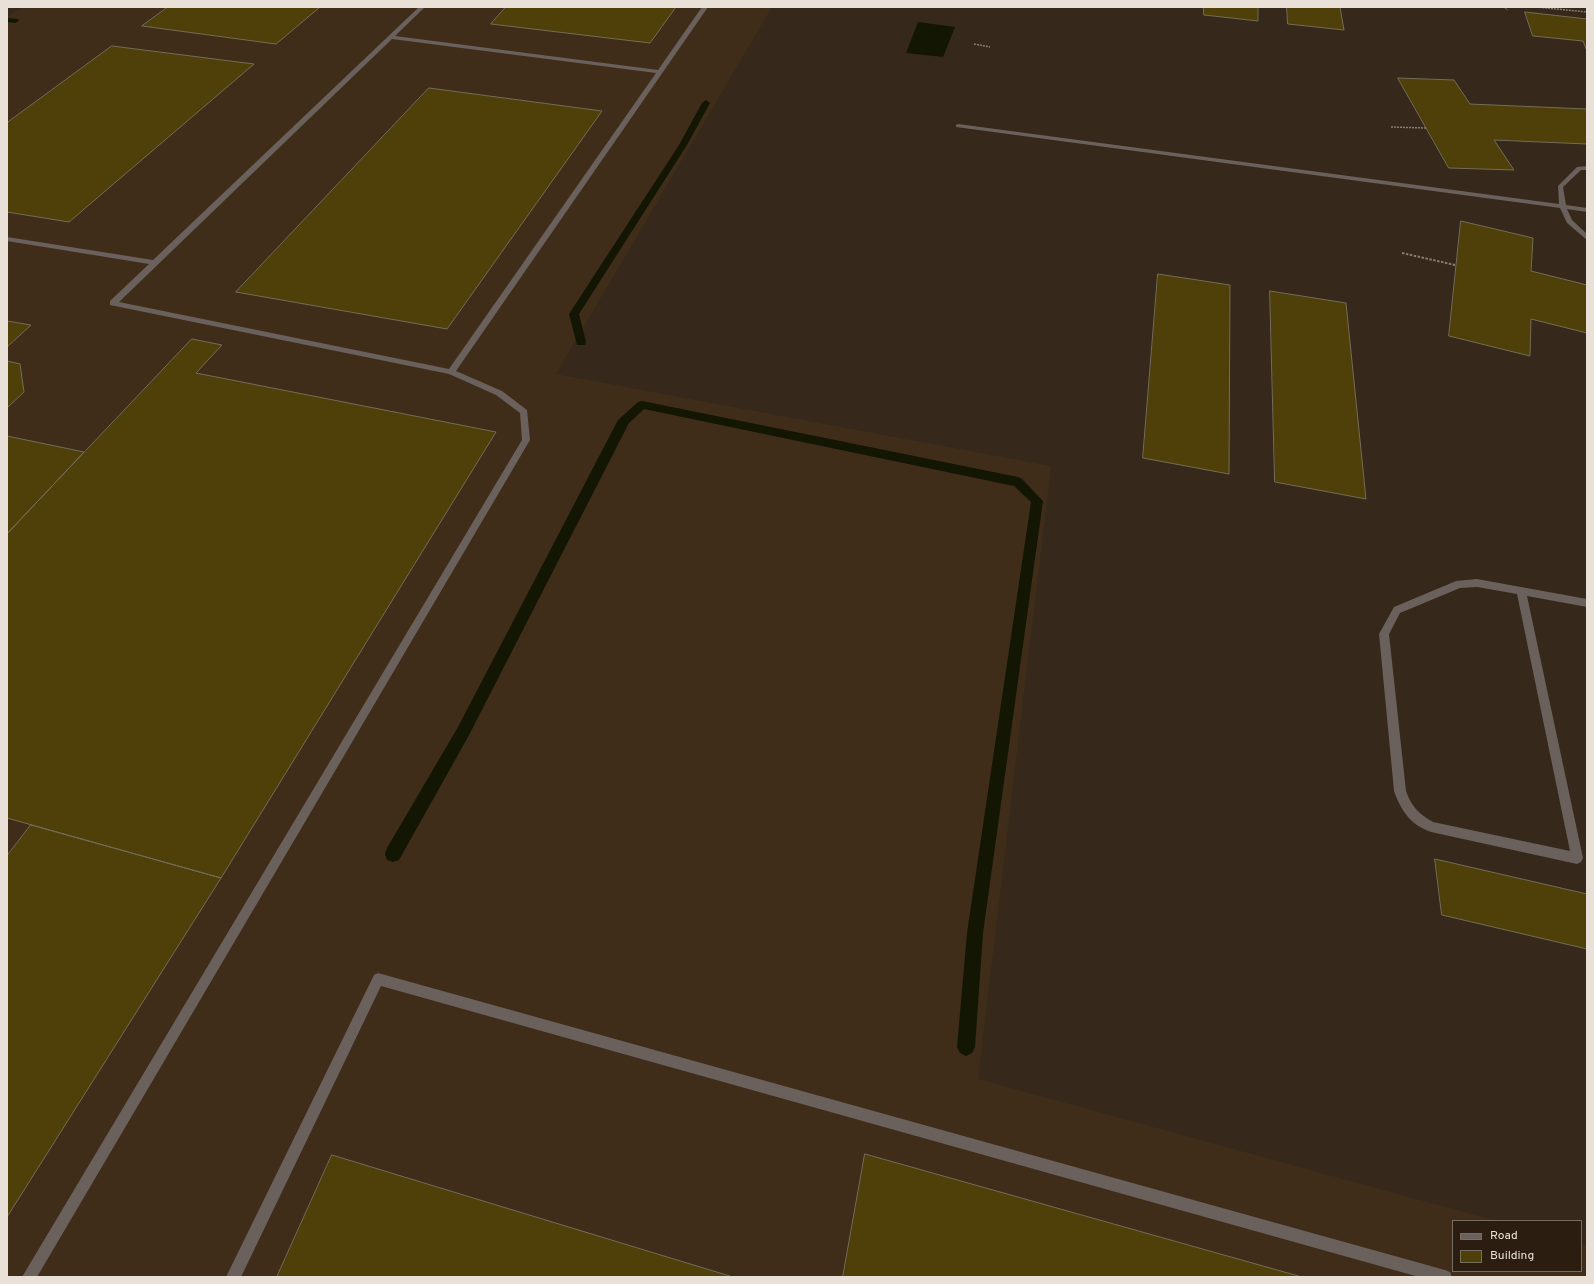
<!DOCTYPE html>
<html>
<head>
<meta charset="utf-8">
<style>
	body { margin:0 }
	#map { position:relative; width:1594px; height:1284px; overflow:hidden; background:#36281a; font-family:Overpass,sans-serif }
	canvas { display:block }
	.frame { position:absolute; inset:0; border:8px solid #e9e0d7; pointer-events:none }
	.legend { position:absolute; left:1452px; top:1220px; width:130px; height:52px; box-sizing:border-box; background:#2b1e10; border:1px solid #776c60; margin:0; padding:5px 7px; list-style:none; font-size:12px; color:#e9e0d7 }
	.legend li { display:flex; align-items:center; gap:8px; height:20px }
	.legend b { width:20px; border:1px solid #776c60 }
</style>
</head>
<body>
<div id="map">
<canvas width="1594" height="1284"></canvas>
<div class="frame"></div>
<ul class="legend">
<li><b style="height:5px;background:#6a605c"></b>Road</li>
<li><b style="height:11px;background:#4f3f08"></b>Building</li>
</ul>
</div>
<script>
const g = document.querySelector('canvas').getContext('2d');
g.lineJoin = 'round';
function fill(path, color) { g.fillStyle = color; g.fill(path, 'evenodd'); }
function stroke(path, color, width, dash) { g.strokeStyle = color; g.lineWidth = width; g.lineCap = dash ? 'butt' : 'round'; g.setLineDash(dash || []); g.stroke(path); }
const built = new Path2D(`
	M23 7H772L556 374 1051 466 978 1079 1497 1221H1453V1271H1581V1244L1587 1246V1277H7V17Z`);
const water = new Path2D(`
	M918 22 955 27 943 57 906 53Z`);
const stream = new Path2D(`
	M7 18 18 19 19 21 15 23 7 22Z
	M706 100 710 103 687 145 579 314 586 342 585 345H577L569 314 679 145 702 103Z
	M642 401 1018 477 1022 479 1043 501 983 933 975 1047 972 1053 966 1056 960 1053 957 1047 967 933 1031 502 1014 486 644 409 629 423 468 737 399 860 393 862 387 860 385 854 387 848 458 727 618 420 638 402Z`);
const building = new Path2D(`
	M168 7H320L276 44 142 26Z
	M506 7H676L650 43 491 24Z
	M1204 7H1258V21L1204 15Z
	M1287 7H1340L1344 30 1288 24Z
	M1525 12 1587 19V51L1583 41 1533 36Z
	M112 46 254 64 69 222 7 212V123Z
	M1398 78 1454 80 1470 104 1587 109V144L1494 140 1514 170 1449 168Z
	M429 88 602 111 447 329 236 292Z
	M1461 221 1533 238 1531 271 1587 285V333L1531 319 1530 356 1449 336Z
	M1158 274 1230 285 1229 474 1143 458Z
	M1270 291 1346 303 1366 499 1275 482Z
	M7 321 31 325 7 347Z
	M192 339 222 345 196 373 496 432 221 878 7 818V534Z
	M7 361 20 364 24 392 7 408Z
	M7 436 84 452 7 534Z
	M31 825 221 878 7 1217V856Z
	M1435 859 1587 894V949L1442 915Z
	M865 1154 1302 1277H843Z
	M332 1155 733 1277H277Z`);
const pathFar1 = new Path2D(`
	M1505 7 1507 10
	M1536 7 1587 12
	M974 44 990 47
	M1391 127 1426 128`);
const path = new Path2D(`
	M1402 253 1455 265`);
const minor = new Path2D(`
	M419 7H425L395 36 658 70 702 7H708L456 371 502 391 527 410 530 440 37 1277H22L522 440 520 413 496 395 449 374 110 305V301L149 264 7 241V237L153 260ZM392 39 656 73 449 369 119 302Z
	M958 124 1559 204 1558 186 1577 167 1587 166V170H1581L1563 187 1566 205 1587 208V212L1567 209 1572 220 1587 234V240L1567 223 1560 208 956 127V125Z
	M1477 579 1587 599V607L1527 596 1583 858 1581 862 1577 864 1431 832C1411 825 1401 811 1394 791L1379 634 1394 607 1456 581ZM1477 587 1517 594 1570 851 1433 822C1419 814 1411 806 1406 791L1389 634 1400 613 1460 588Z
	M378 973 1445 1270 1450 1272 1452 1277H1419L381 986 241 1277H226L374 975Z`);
fill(built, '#3f2d19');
fill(water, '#121603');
fill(stream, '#121603');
fill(building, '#4f3f08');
stroke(building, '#736d58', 1);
stroke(pathFar1, '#897d71', 1.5, [2, 1]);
stroke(path, '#897d71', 2, [2.5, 1.5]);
fill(minor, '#6a605c');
</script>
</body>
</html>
